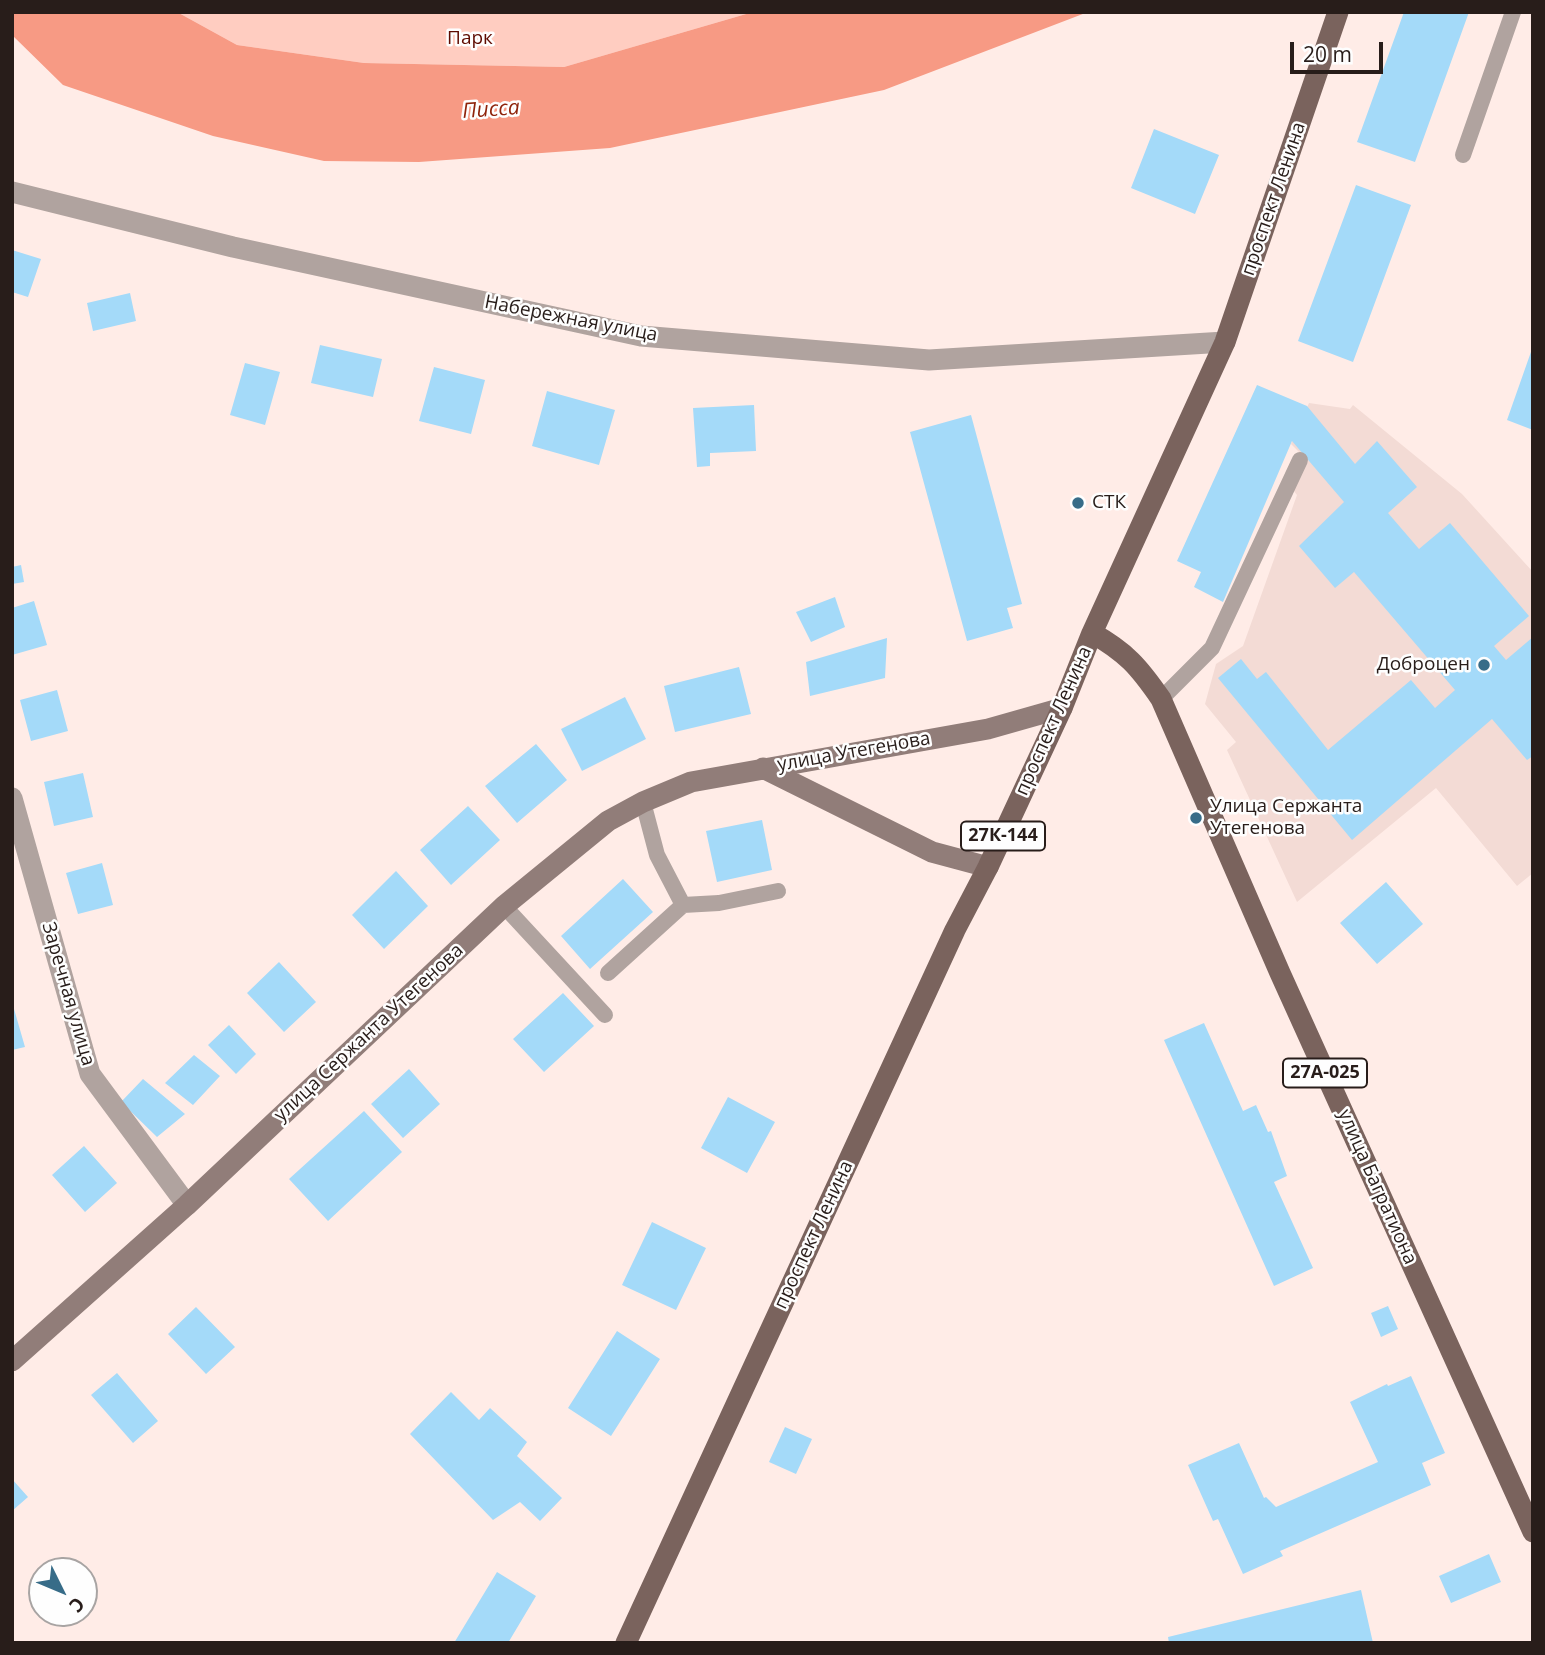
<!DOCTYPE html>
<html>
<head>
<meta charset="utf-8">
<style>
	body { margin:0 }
	#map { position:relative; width:1545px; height:1655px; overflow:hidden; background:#ffece7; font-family:"Open Sans",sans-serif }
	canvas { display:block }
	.frame { position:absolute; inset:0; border:14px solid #281d1a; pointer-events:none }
	.north { position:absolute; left:28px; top:1557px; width:70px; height:70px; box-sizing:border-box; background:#fefefe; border:2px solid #a8a4a3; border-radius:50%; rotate:133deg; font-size:19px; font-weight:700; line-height:28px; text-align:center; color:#281d1a }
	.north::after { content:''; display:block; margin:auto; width:24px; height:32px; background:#376c88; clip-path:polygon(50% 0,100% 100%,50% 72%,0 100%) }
	.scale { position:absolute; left:1290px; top:42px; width:93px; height:32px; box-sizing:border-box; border:4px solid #281d1a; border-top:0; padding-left:9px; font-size:21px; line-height:24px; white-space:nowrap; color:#281d1a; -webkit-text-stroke:5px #fefefe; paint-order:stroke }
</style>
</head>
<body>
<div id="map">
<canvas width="1545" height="1655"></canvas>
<div class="frame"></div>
<div class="north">С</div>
<div class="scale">20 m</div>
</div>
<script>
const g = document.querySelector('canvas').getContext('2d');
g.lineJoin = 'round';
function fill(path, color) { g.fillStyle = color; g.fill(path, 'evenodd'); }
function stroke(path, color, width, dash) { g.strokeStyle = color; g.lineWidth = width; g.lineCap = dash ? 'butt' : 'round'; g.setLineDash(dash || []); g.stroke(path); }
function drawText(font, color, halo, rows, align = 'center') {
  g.font = font + ' "Open Sans",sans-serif'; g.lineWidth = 5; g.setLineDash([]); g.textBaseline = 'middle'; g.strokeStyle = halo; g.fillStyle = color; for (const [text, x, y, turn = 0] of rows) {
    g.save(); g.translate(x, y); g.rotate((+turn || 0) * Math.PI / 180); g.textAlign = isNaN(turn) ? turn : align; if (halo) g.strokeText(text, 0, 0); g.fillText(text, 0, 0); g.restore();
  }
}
const built = new Path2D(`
	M1309 403 1350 409 1353 405 1462 494 1533 572V873L1517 886 1436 788 1297 902 1227 750 1236 742 1205 704 1216 664 1243 646 1297 495 1286 481 1299 452 1291 444Z`);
const green = new Path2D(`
	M177 12H753L564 67 364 63 237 45Z`);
const water = new Path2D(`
	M12 12H177L237 45 364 63 564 67 753 12H1088L884 90 610 148 419 162 324 161 213 136 63 85 12 35Z`);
const building = new Path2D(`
	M1404 12H1469L1415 162 1357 142Z
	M1154 129 1219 155 1195 214 1131 188Z
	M1356 185 1411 205 1353 362 1298 341Z
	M12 250 41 259 28 297 12 292Z
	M130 293 136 321 93 331 87 303Z
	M320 345 382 359 373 397 311 383Z
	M1532 349H1533V430L1507 420Z
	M245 363 280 372 265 425 230 415Z
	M434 367 485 380 471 434 419 421Z
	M1257 385 1307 406 1355 464 1377 441 1417 487 1388 513 1419 549 1450 523 1529 616 1494 646 1506 660 1533 637V756L1527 760 1492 719 1352 840 1218 678 1241 659 1257 679 1266 672 1328 750 1411 680 1435 708 1455 690 1354 572 1335 588 1299 546 1344 502 1292 441 1223 602 1194 587 1201 572 1177 561Z
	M547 391 615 410 599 465 532 446Z
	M754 405 756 451 710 453V466L697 467 693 408Z
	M971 415 1022 604 1007 608 1013 628 967 641 910 432Z
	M21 565 24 582 12 584V567Z
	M835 597 845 627 811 642 796 612Z
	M34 601 47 645 12 655V608Z
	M887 638 885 678 810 696 806 662Z
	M739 667 751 714 675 732 664 686Z
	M57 690 68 731 31 741 20 700Z
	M625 697 646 739 582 771 561 729Z
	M536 744 567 780 517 823 485 786Z
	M83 773 93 817 54 826 44 782Z
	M468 806 500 840 451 885 420 850Z
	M762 820 772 870 717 882 706 831Z
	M102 863 113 905 78 914 66 873Z
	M396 871 428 906 384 949 352 915Z
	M623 879 653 912 590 969 561 936Z
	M1386 882 1423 924 1377 964 1340 923Z
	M279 962 316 1002 284 1032 247 993Z
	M563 993 594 1026 544 1072 513 1039Z
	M12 1002 25 1047 12 1050Z
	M1204 1023 1243 1111 1256 1105 1268 1132 1271 1131 1287 1176 1274 1182 1313 1268 1274 1286 1164 1040Z
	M229 1025 256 1054 236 1074 208 1045Z
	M194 1055 220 1076 193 1105 165 1083Z
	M409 1069 440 1104 403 1138 371 1104Z
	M143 1079 185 1114 157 1137 121 1102Z
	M728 1097 775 1122 747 1173 701 1148Z
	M364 1111 402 1152 328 1221 289 1179Z
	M84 1146 117 1183 85 1212 52 1175Z
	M652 1222 706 1248 676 1310 622 1285Z
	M1388 1306 1398 1329 1381 1337 1371 1313Z
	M196 1307 235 1347 206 1374 168 1334Z
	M617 1331 660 1359 611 1436 568 1408Z
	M117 1373 158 1421 133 1443 91 1395Z
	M1411 1376 1445 1453 1422 1463 1431 1485 1280 1551 1283 1556 1243 1574 1218 1519 1213 1521 1188 1465 1239 1443 1264 1498 1266 1497 1276 1507 1378 1462 1350 1402 1387 1384 1388 1386Z
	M451 1392 479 1420 490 1408 527 1442 517 1456 562 1498 540 1521 520 1502 493 1520 410 1434Z
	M785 1427 812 1439 796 1474 769 1462Z
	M12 1479 28 1497 12 1511Z
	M1489 1554 1501 1582 1451 1603 1439 1576Z
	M497 1572 536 1596 508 1643H454Z
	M1361 1590 1373 1643H1169L1168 1637Z`);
const service = new Path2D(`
	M1463 155 1513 12
	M1161 699 1212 648 1300 460
	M683 905 719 903 778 891
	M504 906 605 1015
	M608 973 683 905 657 855 643 802`);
const minor = new Path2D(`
	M12 192 233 247 641 336 929 360 1225 342
	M12 798 90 1074 187 1205`);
const secondary = new Path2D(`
	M763 768 932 852 988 867
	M12 1361 187 1205 504 906 608 821 643 802 691 782 988 729 1062 708`);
const primary = new Path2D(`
	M1092 633C1126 652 1139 667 1161 699L1280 973 1533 1532
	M626 1643 955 930 988 867 1062 708 1092 633 1225 342 1338 12`);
const markers = [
	[1078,503,7,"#376c88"],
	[1484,665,7,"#376c88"],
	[1196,818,7,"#376c88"]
];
const shields = [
	[1003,836,84],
	[1325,1073,84]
];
const shieldNames = [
	["27К-144",1003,836],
	["27А-025",1325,1073]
];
const parkNames = [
	["Парк",470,39]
];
const streetNames = [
	["проспект Ленина",1274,199,-71],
	["Набережная улица",571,319,11],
	["проспект Ленина",1054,721,-66],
	["улица Утегенова",854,752,-10],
	["Заречная улица",68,994,74],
	["улица Сержанта Утегенова",369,1033,-43],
	["улица Багратиона",1377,1187,66],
	["проспект Ленина",814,1235,-65]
];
const poiNames = [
	["СТК",1092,503],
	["Доброцен",1470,665,"right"],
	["Улица Сержанта",1210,807],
	["Утегенова",1210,829]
];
const waterNames = [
	["Писса",491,110,-4]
];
fill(built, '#f3dbd5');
fill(green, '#ffcdc1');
fill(water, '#f79a84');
fill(building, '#a4daf9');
stroke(service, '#b0a39f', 16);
stroke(minor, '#b0a39f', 21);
stroke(secondary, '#917d79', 21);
stroke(primary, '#7a635d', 21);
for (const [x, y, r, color] of markers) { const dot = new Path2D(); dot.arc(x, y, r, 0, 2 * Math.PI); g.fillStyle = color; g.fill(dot); stroke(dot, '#fefefe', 2.5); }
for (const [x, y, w] of shields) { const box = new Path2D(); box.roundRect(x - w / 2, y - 14.5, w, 29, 5); g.fillStyle = '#fefefe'; g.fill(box); stroke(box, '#281d1a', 2); }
drawText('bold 18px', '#281d1a', null, shieldNames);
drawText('19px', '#5e0b00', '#fefefe', parkNames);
drawText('19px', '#281d1a', '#fefefe', streetNames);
drawText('19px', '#281d1a', '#fefefe', poiNames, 'left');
drawText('italic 21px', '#8f230b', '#fefefe', waterNames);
</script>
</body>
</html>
